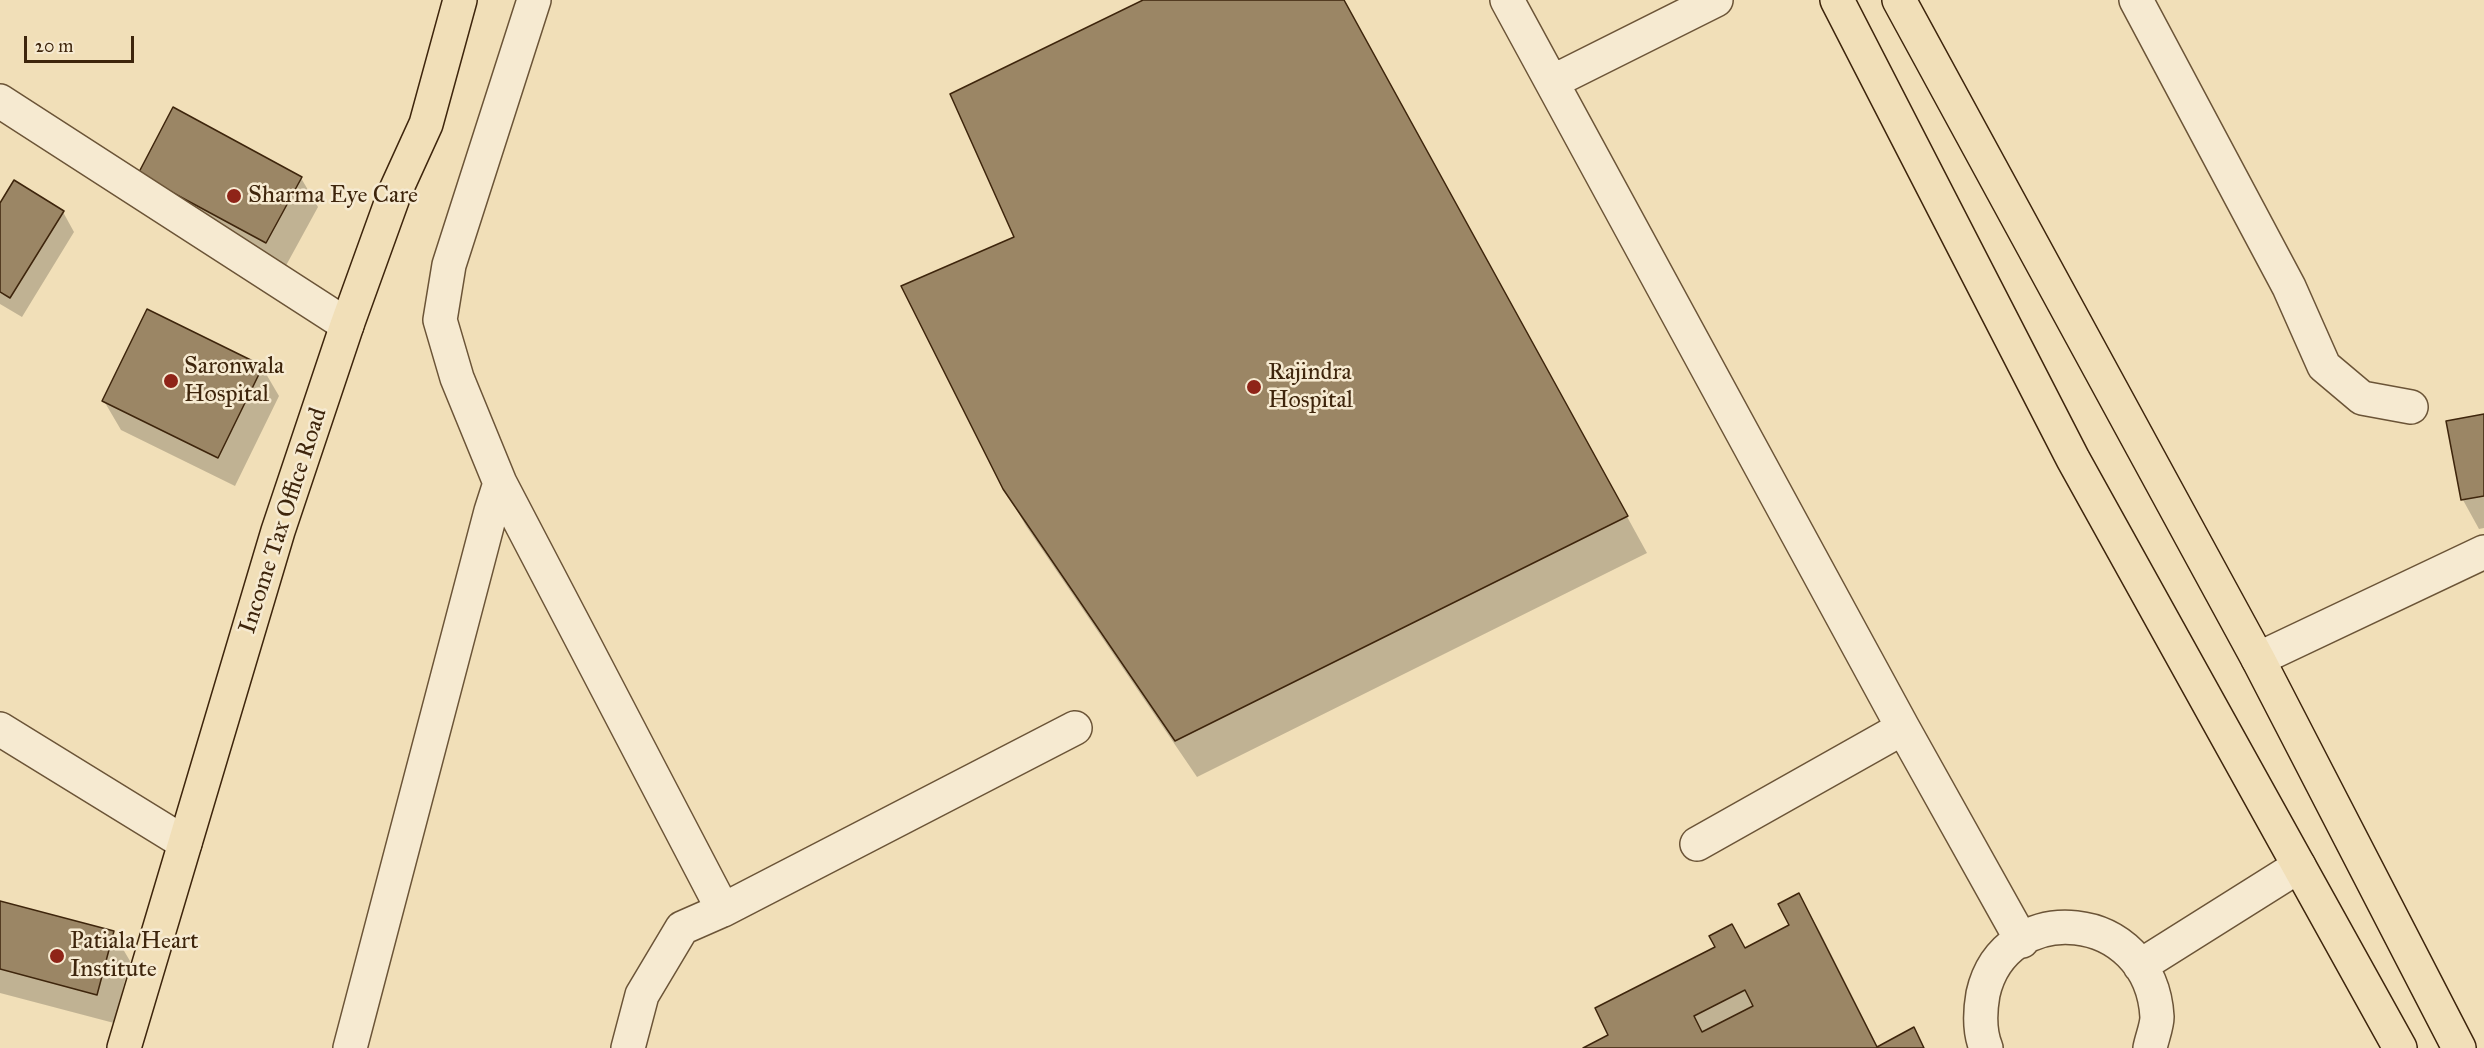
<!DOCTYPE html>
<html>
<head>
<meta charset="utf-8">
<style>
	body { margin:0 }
	#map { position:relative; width:2484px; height:1048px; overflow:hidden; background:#f1dfb8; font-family:"IM FELL Great Primer",serif }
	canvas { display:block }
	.scale { position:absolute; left:24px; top:36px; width:110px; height:27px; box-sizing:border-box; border:3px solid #3e250c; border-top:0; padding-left:8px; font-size:18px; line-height:21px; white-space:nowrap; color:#3e250c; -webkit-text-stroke:4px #f6ead1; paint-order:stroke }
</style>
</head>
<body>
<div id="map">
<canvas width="2484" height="1048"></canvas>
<div class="scale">20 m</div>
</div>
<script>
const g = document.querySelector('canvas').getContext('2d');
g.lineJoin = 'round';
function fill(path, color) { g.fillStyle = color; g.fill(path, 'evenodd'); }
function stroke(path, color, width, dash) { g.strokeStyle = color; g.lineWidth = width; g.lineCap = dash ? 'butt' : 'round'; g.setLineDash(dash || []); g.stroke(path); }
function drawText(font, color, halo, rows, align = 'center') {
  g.font = font + ' "IM FELL Great Primer",serif'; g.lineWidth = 5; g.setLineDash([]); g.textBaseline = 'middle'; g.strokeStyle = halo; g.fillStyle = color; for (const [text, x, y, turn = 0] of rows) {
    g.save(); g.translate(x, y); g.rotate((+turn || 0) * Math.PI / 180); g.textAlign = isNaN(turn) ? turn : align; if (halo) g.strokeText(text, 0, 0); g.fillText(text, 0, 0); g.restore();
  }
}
const shadow = new Path2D(`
	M1146 0H1343L1647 553 1197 777 1026 526 1004 488 1016 238Z
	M174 109 301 178 318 207 283 271 156 203Z
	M0 206 63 212 74 232 22 317 0 304Z
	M262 367 279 396 235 486 121 430 104 401Z
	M2484 415V528L2479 529 2463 500 2448 422Z
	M1799 895 1820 932 1878 1047 1913 1029 1924 1048H1586L1610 1036 1745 950 1791 926Z
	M0 903 113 932 130 961 114 1023 0 993Z`);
const building = new Path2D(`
	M1143 0H1344L1628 516 1175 741 1003 489 901 286 1014 237 950 94Z
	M173 107 302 177 266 243 138 174Z
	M14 180 64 211 10 298 0 292V203Z
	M147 309 263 366 218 458 102 401Z
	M2484 414V496L2461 500 2446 421Z
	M1799 893 1877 1047 1914 1027 1924 1048H1583L1608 1035 1595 1008 1715 947 1709 936 1732 924 1745 948 1789 925 1778 904ZM1745 990 1753 1006 1702 1032 1694 1016Z
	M0 901 114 931 97 995 0 969Z`);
const minor = new Path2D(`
	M534 0 449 265 440 320 457 378 500 483 723 910
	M1507 0 1903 728 2022 941
	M2136 0 2289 287 2324 366 2362 398 2411 407
	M1552 82 1716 0
	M0 101 347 325
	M2258 659 2484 552
	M0 729 185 843
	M1697 844 1903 728
	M2140 966 2299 866
	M350 1048 491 511 500 483
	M628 1048 642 995 682 928 723 910 1075 728
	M1986 1048C1979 1031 1980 1011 1983 994 2005 896 2151 908 2157 1017 2157 1026 2152 1038 2150 1048`);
const major = new Path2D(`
	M1837 0 2073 459 2400 1048
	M1899 0 2258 659 2459 1048
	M124 1048 278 531 347 325 395 192 426 124 460 0`);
const markers = [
	[234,196,8,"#8f2418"],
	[171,381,8,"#8f2418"],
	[1254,387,8,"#8f2418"],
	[57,956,8,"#8f2418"]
];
const poiNames = [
	["Sharma Eye Care",248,196],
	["Saronwala",184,367],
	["Hospital",184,395],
	["Rajindra",1268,373],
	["Hospital",1268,401],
	["Patiala Heart",70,942],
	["Institute",70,970]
];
const streetNames = [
	["Income Tax Office Road",284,521,-72]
];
fill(shadow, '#0003');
fill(building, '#9b8665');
stroke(building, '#3e250c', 1.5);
stroke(minor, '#6b5437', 36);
stroke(major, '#3e250c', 36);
stroke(minor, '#f6ead1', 33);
stroke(major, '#f1dfb8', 33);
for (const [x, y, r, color] of markers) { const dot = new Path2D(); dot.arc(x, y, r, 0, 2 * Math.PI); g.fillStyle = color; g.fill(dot); stroke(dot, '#f6ead1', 2); }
drawText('24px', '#3e250c', '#f6ead1', poiNames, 'left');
drawText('24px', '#3e250c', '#f6ead1', streetNames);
</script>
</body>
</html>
